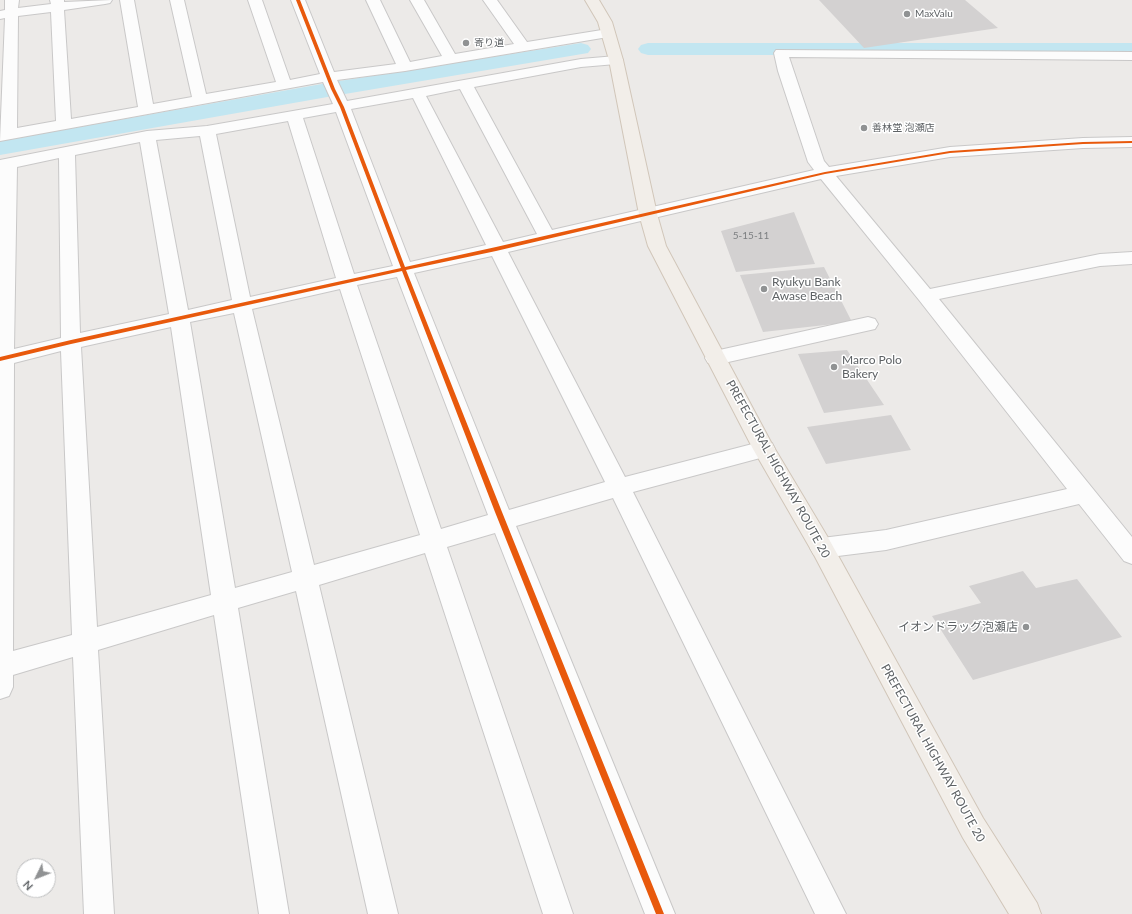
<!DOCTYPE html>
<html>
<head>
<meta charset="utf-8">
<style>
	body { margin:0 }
	#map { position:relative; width:1132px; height:914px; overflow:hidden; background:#eceae8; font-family:Lato,sans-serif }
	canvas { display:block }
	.north { position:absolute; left:16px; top:858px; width:40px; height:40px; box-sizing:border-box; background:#fff; border:1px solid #bfc0c1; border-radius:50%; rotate:227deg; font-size:11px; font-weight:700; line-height:16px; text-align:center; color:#5e6265 }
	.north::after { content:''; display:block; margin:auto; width:14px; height:18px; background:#909293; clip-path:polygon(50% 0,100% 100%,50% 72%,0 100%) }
</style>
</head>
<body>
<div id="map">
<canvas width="1132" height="914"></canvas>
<div class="north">N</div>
</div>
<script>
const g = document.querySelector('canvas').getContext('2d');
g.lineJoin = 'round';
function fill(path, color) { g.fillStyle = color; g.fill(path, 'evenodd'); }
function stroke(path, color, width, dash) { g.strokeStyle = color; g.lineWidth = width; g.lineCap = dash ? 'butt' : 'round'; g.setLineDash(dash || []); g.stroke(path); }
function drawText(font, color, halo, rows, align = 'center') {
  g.font = font + ' Lato,"Noto Sans JP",sans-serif'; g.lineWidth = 3; g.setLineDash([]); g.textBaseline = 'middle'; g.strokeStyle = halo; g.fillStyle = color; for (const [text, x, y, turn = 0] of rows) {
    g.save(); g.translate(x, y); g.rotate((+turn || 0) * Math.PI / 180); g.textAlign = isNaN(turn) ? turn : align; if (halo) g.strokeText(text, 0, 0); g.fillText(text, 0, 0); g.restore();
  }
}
const canal = new Path2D(`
	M581 43 588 45 591 49 588 53 333 96 0 155V141L333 82Z
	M648 43H1132V55H648L641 53 638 49 641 45Z`);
const building = new Path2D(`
	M819 0H965L998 28 864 48Z
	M794 212 815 264 736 272 721 231Z
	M824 267 852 322 763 332 740 275Z
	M847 350 884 405 824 413 798 354Z
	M891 415 911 450 826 464 807 427Z
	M1023 571 1036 588 1077 579 1122 637 973 680 932 616 981 603 969 586Z`);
const minor = new Path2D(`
	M5 0H19L18 8 51 4 50 0H64V2L112 0 110 3 105 4 64 10 71 119 138 107 120 0H134L153 104 192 97 170 0H184L206 94 276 82 248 0H262L290 80 320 74 291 0H305L334 72 396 64 366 0H380L410 62 442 56 410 0H424L455 54 514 44 483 0H497L527 42 608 29 613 30 615 33 613 36 608 37 405 71 337 80 347 101 581 59 616 56 621 57 623 60 621 63 616 64 581 67 474 87 552 230 814 170 808 162 778 71 774 53 776 50 1132 52V60L789 57 824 161 829 167 950 147 1083 138 1132 137V147L1083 148 950 157 836 176 930 289 1100 254 1132 252V264L1100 266 939 299 1132 537V564L1124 561 1079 504 886 550 822 558 814 555 810 548 814 541 822 538 886 530 1067 489 919 300 821 179 508 252 625 477 764 441 772 443 775 449 772 455 764 457 633 492 846 914H815L613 498 516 526 675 914H645L495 533 447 547 573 914H543L425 553 319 585 398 914H368L296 591 238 608 289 914H259L214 615 98 650 114 914H84L73 657 13 675V687L9 696 0 699V160L147 131 207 126 333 104 323 82 0 141 5 18 0 19V11L5 10ZM51 12 56 121 17 128 18 16ZM460 89 537 234 503 242 426 96ZM413 98 486 245 410 262 351 109ZM336 112 393 266 354 274 303 118ZM288 121 336 278 250 297 216 134ZM200 136 232 300 188 310 156 140ZM140 142 169 314 80 333 75 155ZM59 158 61 338 14 349 17 167ZM492 256 605 482 509 510 414 273ZM397 277 488 515 441 529 357 285ZM340 289 420 535 314 565 252 309ZM234 313 292 572 235 588 190 322ZM171 327 211 595 97 627 81 347ZM61 351 72 635 13 651 14 363Z
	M868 317 875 319 878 324 875 329 715 365 708 363 705 358 708 353 715 351Z`);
const major = new Path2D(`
	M585 0H599L612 22 623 60 657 214 666 246 772 444 830 541 983 818 1037 903 1041 914H1009L963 838 814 555 753 449 648 246 639 214 609 60 598 22Z`);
const cycleway = new Path2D(`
	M296 0H300L335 89 344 107 405 267 496 247 825 172 950 151 1083 142 1132 141V143L1083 144 950 153 825 174 496 251 406 270 502 512 664 914H656L495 512 402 271 71 344 0 361V357L71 340 401 268 340 107 331 89Z`);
const markers = [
	[907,14,4,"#909293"],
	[466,43,4,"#909293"],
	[864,128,4,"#909293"],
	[764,289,4,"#909293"],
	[834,367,4,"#909293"],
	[1026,627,4,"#909293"]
];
const farPoinames = [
	["MaxValu",915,14],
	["寄り道",474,43],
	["善林堂 泡瀬店",872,128]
];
const numberNames = [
	["5-15-11",751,236]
];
const poiNames = [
	["Ryukyu Bank",772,282],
	["Awase Beach",772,296],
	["Marco Polo",842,360],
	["Bakery",842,374],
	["イオンドラッグ泡瀬店",1018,627,"right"]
];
const streetNames = [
	["PREFECTURAL HIGHWAY ROUTE 20",778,469,61],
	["PREFECTURAL HIGHWAY ROUTE 20",933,753,61]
];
fill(canal, '#c2e6f1');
fill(building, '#d3d1d1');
stroke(minor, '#c9c8c8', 2);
stroke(major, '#d1c6b9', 2);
fill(minor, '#fcfcfc');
fill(major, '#f2eee9');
fill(cycleway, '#e8590c');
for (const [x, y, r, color] of markers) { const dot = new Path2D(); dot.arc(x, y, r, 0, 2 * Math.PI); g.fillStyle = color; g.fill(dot); stroke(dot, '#fff', 1.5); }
drawText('10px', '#5e6265', '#fff', farPoinames, 'left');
drawText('10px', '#7c7f81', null, numberNames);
drawText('12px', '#5e6265', '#fff', poiNames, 'left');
drawText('12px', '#5e6265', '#fff', streetNames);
</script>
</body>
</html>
